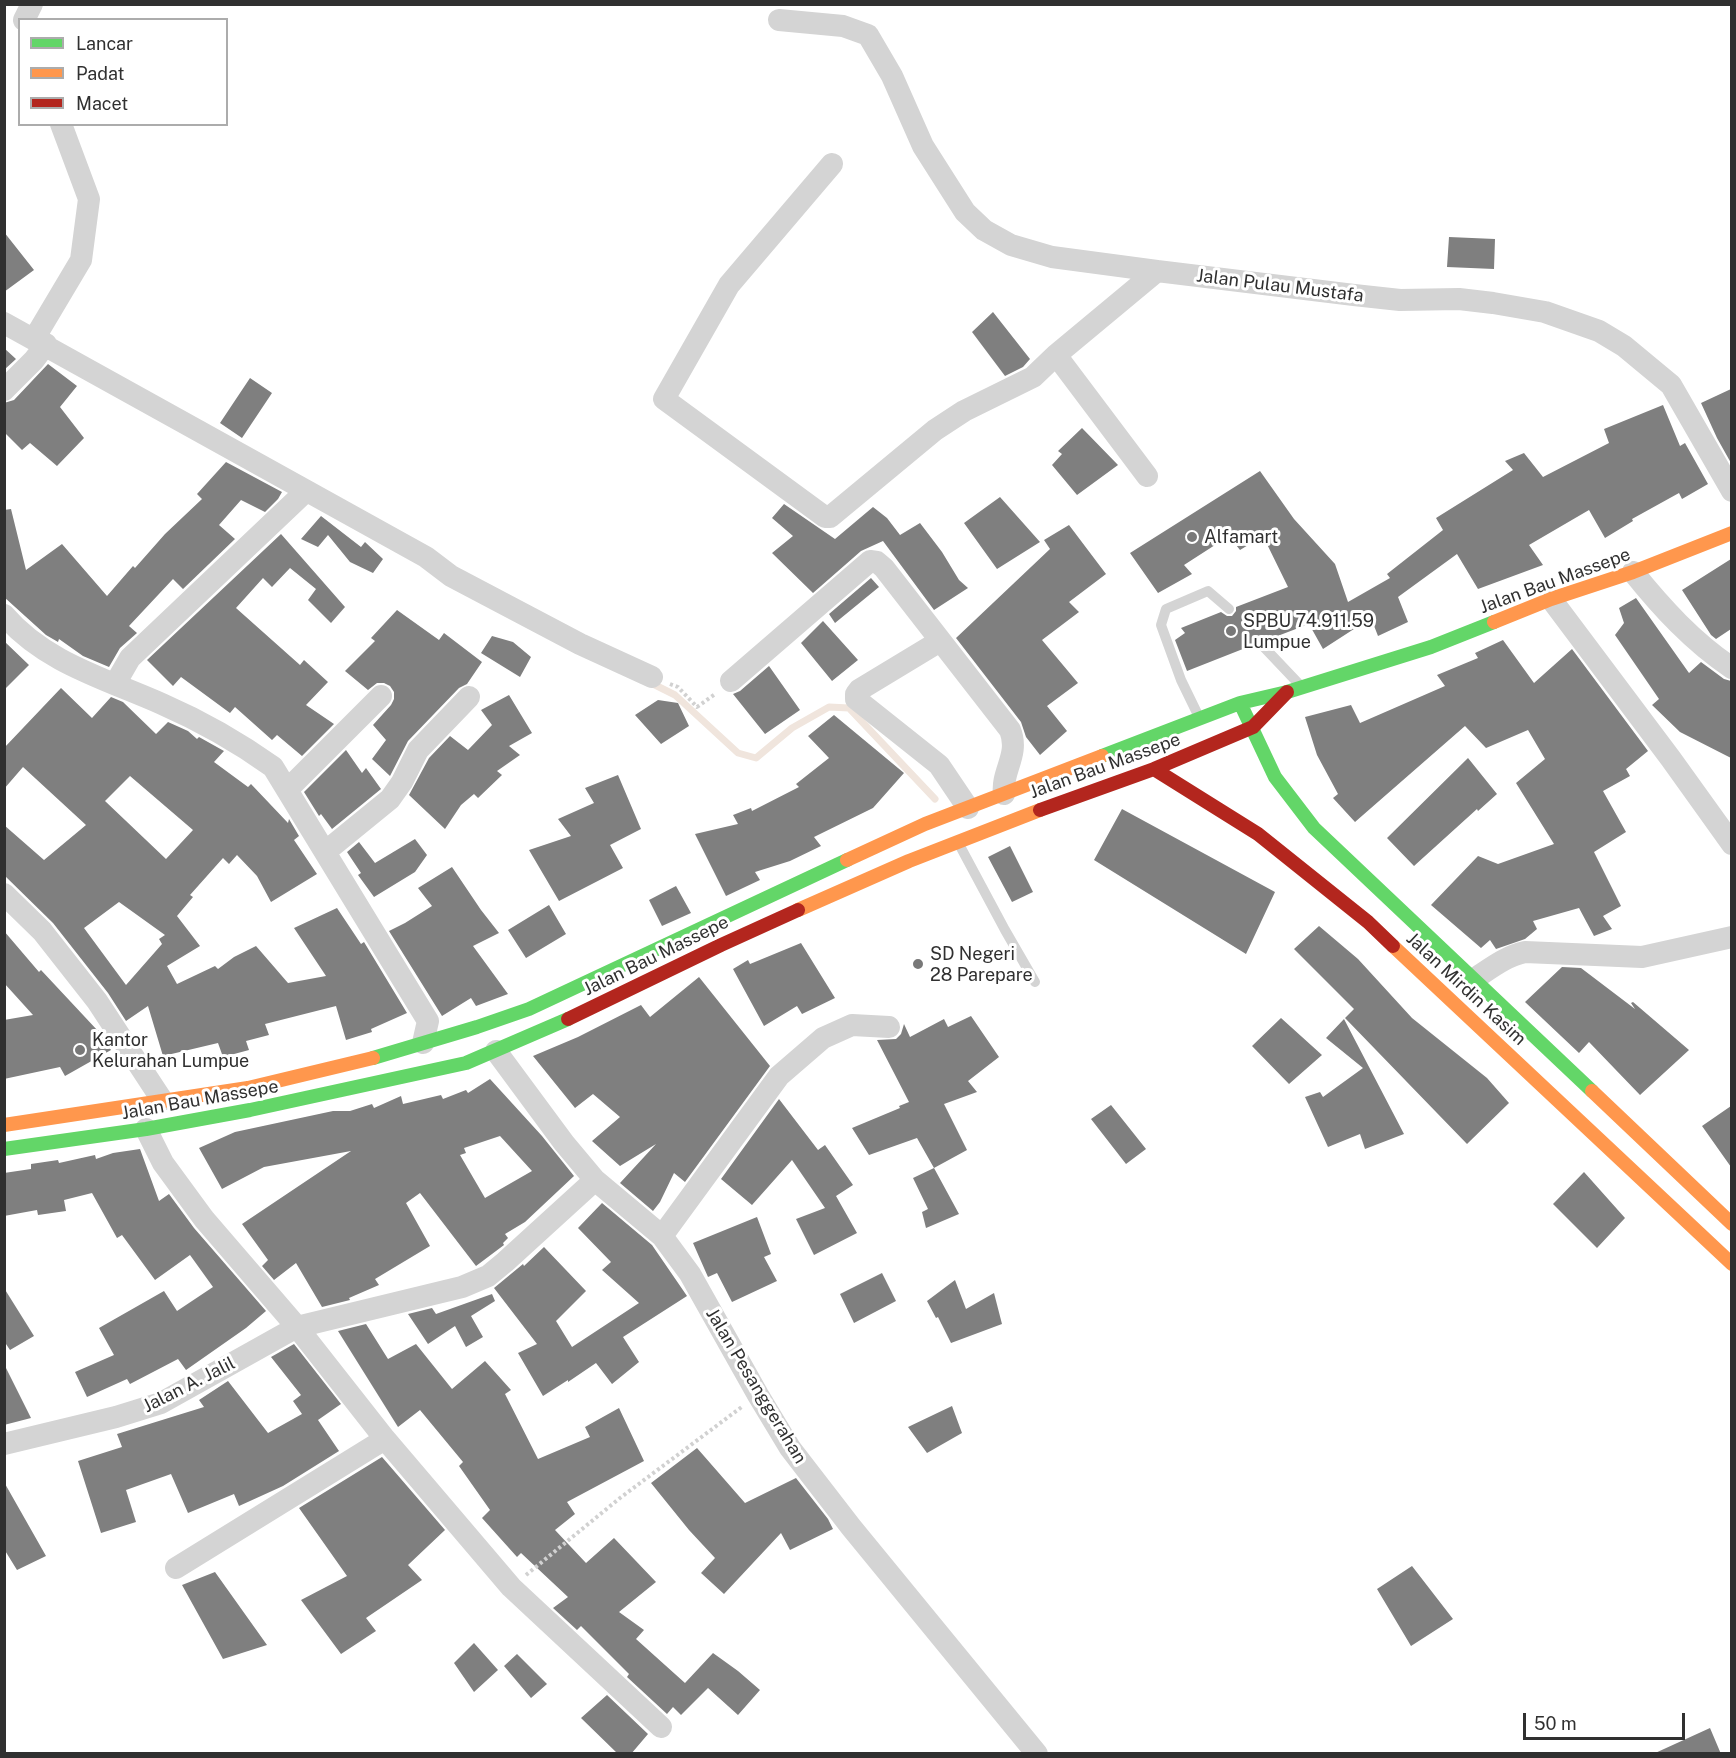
<!DOCTYPE html>
<html>
<head>
<meta charset="utf-8">
<style>
	body { margin:0 }
	#map { position:relative; width:1736px; height:1758px; overflow:hidden; background:#fff; font-family:"Public Sans",sans-serif }
	canvas { display:block }
	.frame { position:absolute; inset:0; border:6px solid #303030; pointer-events:none }
	.legend { position:absolute; left:18px; top:18px; width:210px; height:108px; box-sizing:border-box; background:#fff; border:2px solid #acacac; margin:0; padding:8px 10px; list-style:none; font-size:18px; color:#303030 }
	.legend li { display:flex; align-items:center; gap:12px; height:30px }
	.legend b { width:30px; border:2px solid #acacac }
	.scale { position:absolute; left:1523px; top:1713px; width:162px; height:27px; box-sizing:border-box; border:3px solid #303030; border-top:0; padding-left:8px; font-size:18px; line-height:21px; white-space:nowrap; color:#303030; -webkit-text-stroke:4px #fff; paint-order:stroke }
</style>
</head>
<body>
<div id="map">
<canvas width="1736" height="1758"></canvas>
<div class="frame"></div>
<ul class="legend">
<li><b style="height:8px;background:#63d668"></b>Lancar</li>
<li><b style="height:8px;background:#ff974d"></b>Padat</li>
<li><b style="height:8px;background:#b3261e"></b>Macet</li>
</ul>
<div class="scale">50 m</div>
</div>
<script>
const g = document.querySelector('canvas').getContext('2d');
g.lineJoin = 'round';
function stroke(path, color, width, dash) { g.strokeStyle = color; g.lineWidth = width; g.lineCap = dash ? 'butt' : 'round'; g.setLineDash(dash || []); g.stroke(path); }
function fill(path, color) { g.fillStyle = color; g.fill(path, 'evenodd'); }
function drawText(font, color, halo, rows, align = 'center') {
  g.font = font + ' "Public Sans",sans-serif'; g.lineWidth = 6; g.setLineDash([]); g.textBaseline = 'middle'; g.strokeStyle = halo; g.fillStyle = color; for (const [text, x, y, turn = 0] of rows) {
    g.save(); g.translate(x, y); g.rotate((+turn || 0) * Math.PI / 180); g.textAlign = isNaN(turn) ? turn : align; if (halo) g.strokeText(text, 0, 0); g.fillText(text, 0, 0); g.restore();
  }
}
const stream = new Path2D(`
	M651 683 675 695 738 753 756 758 792 728 829 707 849 708 935 799`);
const building = new Path2D(`
	M4 232 34 270 4 292Z
	M1449 237 1495 239 1494 269 1447 267Z
	M993 312 1030 359 1023 367 1005 376 972 332Z
	M4 348 16 359 4 370Z
	M48 364 77 386 60 407 84 438 57 466 30 443 22 450 4 432V403L14 400Z
	M250 378 272 393 242 438 220 423Z
	M1731 389V463L1717 438 1701 403Z
	M1663 405 1680 446 1685 443 1708 484 1682 499 1679 493 1632 519 1633 521 1605 538 1589 510 1529 545 1543 565 1478 589 1457 554 1398 597 1408 622 1378 636 1371 618 1323 649 1309 624 1267 640 1263 636H1258L1253 640V645L1187 671 1175 640 1185 633 1181 628 1221 612 1227 616H1232L1236 611V607L1288 587 1263 536 1240 550 1229 536 1184 565 1192 574 1158 593 1130 553 1260 471 1294 519 1335 564 1348 602 1390 578 1387 574 1443 530 1436 518 1513 470 1505 461 1524 453 1543 477 1609 443 1604 429Z
	M1082 428 1118 465 1077 495 1052 465 1062 454 1058 451Z
	M226 462 282 492 278 499 265 512 241 500 219 525 235 539 183 589 173 579 129 626 137 633 120 648 109 667 83 656 59 639 58 642 46 635 4 597V510L11 509 26 570 62 544 107 596 133 566 135 568 165 534 202 499 197 494Z
	M1000 497 1040 542 997 569 964 523Z
	M784 504 835 539 873 507 887 518 900 535 920 523 942 552 959 580 968 588 934 610 883 541 861 551 813 593 772 553 793 536 772 518Z
	M321 516 361 547 365 542 383 559 373 573 350 562 328 535 318 547 301 539Z
	M1069 525 1106 574 1069 602 1079 612 1042 640 1078 683 1047 706 1067 731 1040 755 1026 737 1021 722 956 638 1050 549 1044 540Z
	M281 534 345 607 331 623 308 600 316 589 290 568 272 587 263 578 236 608 300 665 304 660 328 682 306 705 334 724 302 756 277 735 272 740 235 707 230 713 181 677 173 686 147 660Z
	M1731 559V629L1716 639 1711 635 1682 590Z
	M871 578 879 587 835 623 829 614Z
	M1636 598 1689 673 1701 662 1724 679 1731 681V758L1680 732 1652 705 1659 699 1615 635 1624 623 1619 608Z
	M397 610 439 640 444 633 482 662 467 684 459 688 408 741 390 776 372 759 386 740 373 725 391 705 394 699V692L390 686 384 683H377L368 690 345 671 375 641 371 638Z
	M823 621 858 660 832 681 801 643Z
	M492 636 513 642 531 657 520 677 481 653Z
	M1503 640 1534 683 1572 649 1648 751 1626 769 1630 776 1603 791 1626 832 1594 852 1621 906 1603 916 1612 929 1594 936 1579 908 1533 921 1537 929 1525 939 1496 949 1490 940 1481 948 1431 905 1478 856 1498 864 1554 844 1516 783 1545 759 1528 730 1486 748 1465 726 1355 822 1333 798 1338 794 1317 755 1305 717 1351 705 1360 723 1445 686 1437 675 1478 658 1475 653Z
	M4 641 29 665 4 690Z
	M769 666 800 710 765 734 733 694 740 691Z
	M61 688 92 718 111 697 123 702 156 734 168 722 188 731 197 739 199 737 224 751 214 762 248 787 251 784 288 823 289 819 299 836 294 840 317 874 271 902 257 876 237 855 229 864 223 858 190 895 193 897 177 916 200 946 167 966 177 984 215 966 218 969 234 957 256 946 288 983 326 976 294 928 337 908 361 944 364 942 407 1013 371 1029 372 1032 346 1040 336 1006 265 1024 269 1035 246 1041 249 1050 223 1057 218 1043 163 1056 148 1006 126 1021 108 993 53 923 4 875V825L44 860 86 825 23 767 4 789V748ZM130 776 193 830 166 859 105 801ZM119 902 165 935 159 939 162 944 126 985 84 928Z
	M509 695 532 733 509 746 520 755 497 771 502 775 478 798 474 794 461 805 445 829 409 795 429 758 450 736 468 750 492 725 481 710Z
	M658 700 678 703 689 726 661 744 635 715Z
	M834 715 904 773 873 808 814 837 821 846 790 861 755 872 760 880 726 896 695 834 738 824 733 815 751 808 752 811 799 787 796 784 829 758 808 736Z
	M346 750 362 773 366 768 381 789 332 829 321 814 319 816 304 792Z
	M1468 758 1497 794 1478 811 1477 809 1414 866 1387 838Z
	M618 775 641 829 610 845 623 868 559 901 529 850 571 836 558 819 594 803 585 788Z
	M1122 809 1275 892 1246 954 1094 860Z
	M415 839 427 855 415 872 374 897 358 875 361 873 347 852 359 842 375 863Z
	M1010 846 1033 892 1012 902 988 857Z
	M452 867 481 910 499 933 473 946 508 994 476 1006 471 998 442 1016 389 931 405 923 432 906 418 888Z
	M676 886 691 913 662 926 649 900Z
	M549 905 566 934 526 958 508 930Z
	M1319 926 1358 959 1412 1018 1487 1078 1509 1103 1467 1144 1345 1018 1354 1009 1294 949Z
	M4 931 39 972 41 970 98 1031 99 1030 111 1050 65 1076 60 1067 4 1079V1020L33 1015 4 983Z
	M801 943 835 998 802 1014 797 1006 764 1026 733 969 748 960 750 964Z
	M1562 967 1581 968 1635 1009 1631 1003 1633 1002 1689 1050 1640 1095 1589 1042 1579 1053 1525 1002Z
	M699 977 770 1066 685 1182 674 1173 660 1202 653 1211 620 1183 656 1144 620 1166 592 1141 620 1117 593 1094 575 1108 533 1056 578 1037 641 1005 650 1017Z
	M971 1016 999 1057 968 1081 977 1092 944 1104 967 1150 934 1168 917 1138 869 1155 852 1128 900 1108 899 1106 909 1102 877 1040 896 1039 901 1034 904 1024 910 1037 944 1019 948 1027Z
	M1281 1018 1322 1055 1289 1084 1252 1046Z
	M1344 1019 1404 1134 1365 1149 1360 1134 1328 1147 1305 1097 1320 1092 1323 1097 1363 1068 1326 1038Z
	M490 1079 542 1136 574 1176 525 1222 505 1234 508 1238 503 1243 504 1245 476 1266 420 1193 406 1203 430 1246 375 1279 379 1285 349 1298 350 1300 322 1307 296 1263 274 1280 262 1266 268 1260 242 1224 351 1151 264 1167 222 1189 199 1148 235 1132 333 1111H350L372 1104 374 1108 401 1096 403 1104 441 1095 443 1099 466 1090 468 1093ZM500 1136 532 1171 485 1198 460 1155 466 1153 464 1148Z
	M779 1099 818 1150 825 1145 853 1185 836 1196 857 1233 814 1255 796 1219 825 1208 792 1160 752 1205 721 1179Z
	M1111 1105 1146 1149 1126 1164 1091 1119Z
	M1731 1106V1167L1702 1126Z
	M140 1149 159 1201 169 1194 194 1228 266 1311 246 1328 186 1370 178 1359 130 1384 127 1379 87 1397 75 1372 114 1355 99 1328 164 1291 177 1311 213 1287 190 1255 155 1280 122 1235 117 1238 92 1193 64 1200 66 1211 38 1215 37 1210 4 1216V1173L31 1169V1164L58 1160 59 1163 95 1155 96 1159 113 1153Z
	M934 1168 959 1214 926 1228 922 1212 928 1209 913 1178Z
	M1584 1172 1625 1218 1597 1248 1553 1204Z
	M602 1203 652 1245 687 1296 623 1337 639 1362 612 1384 596 1363 568 1382V1380L543 1396 518 1353 537 1344 494 1288 523 1264 524 1266 544 1247 586 1291 556 1321 572 1347 639 1303 602 1270 611 1262 578 1228Z
	M757 1217 771 1254 764 1257 777 1281 732 1302 717 1273 708 1277 693 1243Z
	M882 1273 896 1301 854 1323 840 1294Z
	M955 1280 966 1309 994 1293 1002 1324 951 1343 938 1317 936 1318 927 1301Z
	M4 1288 34 1336 10 1350 4 1341Z
	M492 1294 495 1301 471 1316 483 1337 466 1347 455 1326 428 1344 408 1314 432 1308 436 1314Z
	M366 1324 388 1359 416 1344 452 1389 485 1361 511 1390 505 1394 538 1459 590 1437 585 1427 619 1408 644 1461 567 1502 575 1514 555 1530 586 1563 614 1538 656 1582 619 1612 644 1630 636 1639 685 1683 713 1653 738 1671 760 1690 738 1715 708 1688 681 1715 673 1707 667 1714 627 1677 629 1674 581 1626 577 1630 553 1608 568 1597 521 1553 517 1557 482 1518 490 1510 459 1466 463 1462 420 1410 398 1427 338 1331Z
	M294 1344 341 1404 318 1420 339 1451 283 1486 239 1506 234 1494 188 1513 171 1474 126 1490 136 1522 101 1533 78 1461 122 1447 117 1434 204 1407 199 1400 228 1381 268 1433 302 1414 293 1401 301 1395 271 1357Z
	M4 1364 31 1418 4 1425Z
	M952 1406 962 1433 927 1453 908 1427Z
	M697 1448 745 1503 796 1478 828 1519 833 1529 790 1550 781 1533 724 1594 701 1573 715 1558 689 1530 651 1483Z
	M382 1457 445 1530 408 1565 422 1580 366 1618 376 1631 341 1654 301 1600 347 1576 299 1508Z
	M4 1482 46 1556 17 1570 4 1549Z
	M1412 1566 1453 1619 1411 1646 1377 1589Z
	M215 1572 267 1645 223 1659 182 1585Z
	M474 1643 498 1670 474 1692 454 1663Z
	M517 1654 547 1684 531 1698 504 1666Z
	M607 1695 648 1734 631 1754H618L581 1718Z
	M1710 1728 1721 1754H1653Z`);
const path = new Path2D(`
	M670 684 678 687 697 707 715 694
	M526 1575 620 1498 743 1406`);
const lane = new Path2D(`
	M1260 643 1298 683
	M1198 715 1181 680 1161 625 1166 609 1208 591 1229 609
	M960 846 1005 930 1035 982`);
const street = new Path2D(`
	M24 20 32 4
	M779 20 843 26 868 35 892 76 923 146 965 212 984 230 1011 245 1052 257 1157 271
	M832 164 729 285 664 399 825 517H830L935 430 964 411 1033 377 1056 355 1157 271 1354 295 1400 300 1459 299 1493 303 1545 312 1599 331 1624 346 1671 385 1732 491
	M4 323 426 557 451 576 580 644 652 677
	M34 339 81 260 89 199 61 124
	M1056 355 1147 476
	M4 390 34 360 46 344
	M1633 572C1662 608 1693 642 1732 668
	M1551 599 1671 759 1732 844
	M4 615C45 663 106 679 162 704 201 721 238 742 273 767L428 1021 423 1043
	M940 641 859 690 856 694V699L939 765 968 808
	M731 681 870 561 877 562 884 568 1010 730C1020 755 1001 771 1004 794
	M115 684 130 658 306 491
	M288 789 381 696
	M325 852 390 799 402 782 418 750 469 697
	M4 894 42 931 97 1001 162 1100
	M1474 979C1491 968 1506 956 1525 952L1642 957 1732 937
	M496 1051 564 1143 595 1180 662 1236 690 1274 758 1395 790 1448 851 1527 1037 1754
	M146 1129 163 1163 204 1219 297 1327 385 1439 511 1587 661 1727
	M662 1236 779 1076 823 1038 852 1025 889 1027
	M4 1444 116 1417 161 1403 297 1327 462 1287 488 1276 505 1262 595 1180
	M176 1568 385 1439`);
const fast = new Path2D(`
	M1242 707 1275 777 1314 828 1592 1091
	M1102 756 1240 703 1287 692 1431 647 1494 622
	M373 1058 477 1027 529 1009 847 860
	M4 1149 146 1129 250 1110 466 1063 568 1019`);
const slow = new Path2D(`
	M1494 622 1551 599 1633 572 1732 533
	M847 860 925 824 1102 756
	M798 910 909 861 1040 810
	M1393 946 1732 1264
	M1592 1091 1732 1224
	M4 1125 248 1088 373 1058`);
const jam = new Path2D(`
	M1154 769 1258 834 1368 922 1393 946
	M1040 810 1154 769 1253 727 1287 692
	M568 1019 721 945 798 910`);
const markers = [
	[1192,537,6,"#787878"],
	[1231,631,6,"#787878"],
	[918,964,6,"#787878"],
	[80,1050,6,"#787878"]
];
const streetNames = [
	["Jalan Pulau Mustafa",1280,286,7],
	["Jalan Bau Massepe",1555,581,-20],
	["Jalan Bau Massepe",1105,766,-20],
	["Jalan Bau Massepe",656,956,-26],
	["Jalan Mirdin Kasim",1466,989,43],
	["Jalan Bau Massepe",200,1100,-10],
	["Jalan A. Jalil",189,1385,-27],
	["Jalan Pesanggerahan",756,1386,59]
];
const poiNames = [
	["Alfamart",1204,537],
	["SPBU 74.911.59",1243,621],
	["Lumpue",1243,642],
	["SD Negeri",930,954],
	["28 Parepare",930,975],
	["Kantor",92,1040],
	["Kelurahan Lumpue",92,1061]
];
stroke(stream, '#f0e5dd', 7);
fill(building, '#7f7f7f');
stroke(path, '#d1d1d1', 4, [3, 3]);
stroke(lane, '#d4d4d4', 10);
stroke(street, '#d4d4d4', 22);
stroke(fast, '#63d668', 14);
stroke(slow, '#ff974d', 14);
stroke(jam, '#b3261e', 14);
for (const [x, y, r, color] of markers) { const dot = new Path2D(); dot.arc(x, y, r, 0, 2 * Math.PI); g.fillStyle = color; g.fill(dot); stroke(dot, '#fff', 2); }
drawText('18px', '#303030', '#fff', streetNames);
drawText('18px', '#303030', '#fff', poiNames, 'left');
</script>
</body>
</html>
